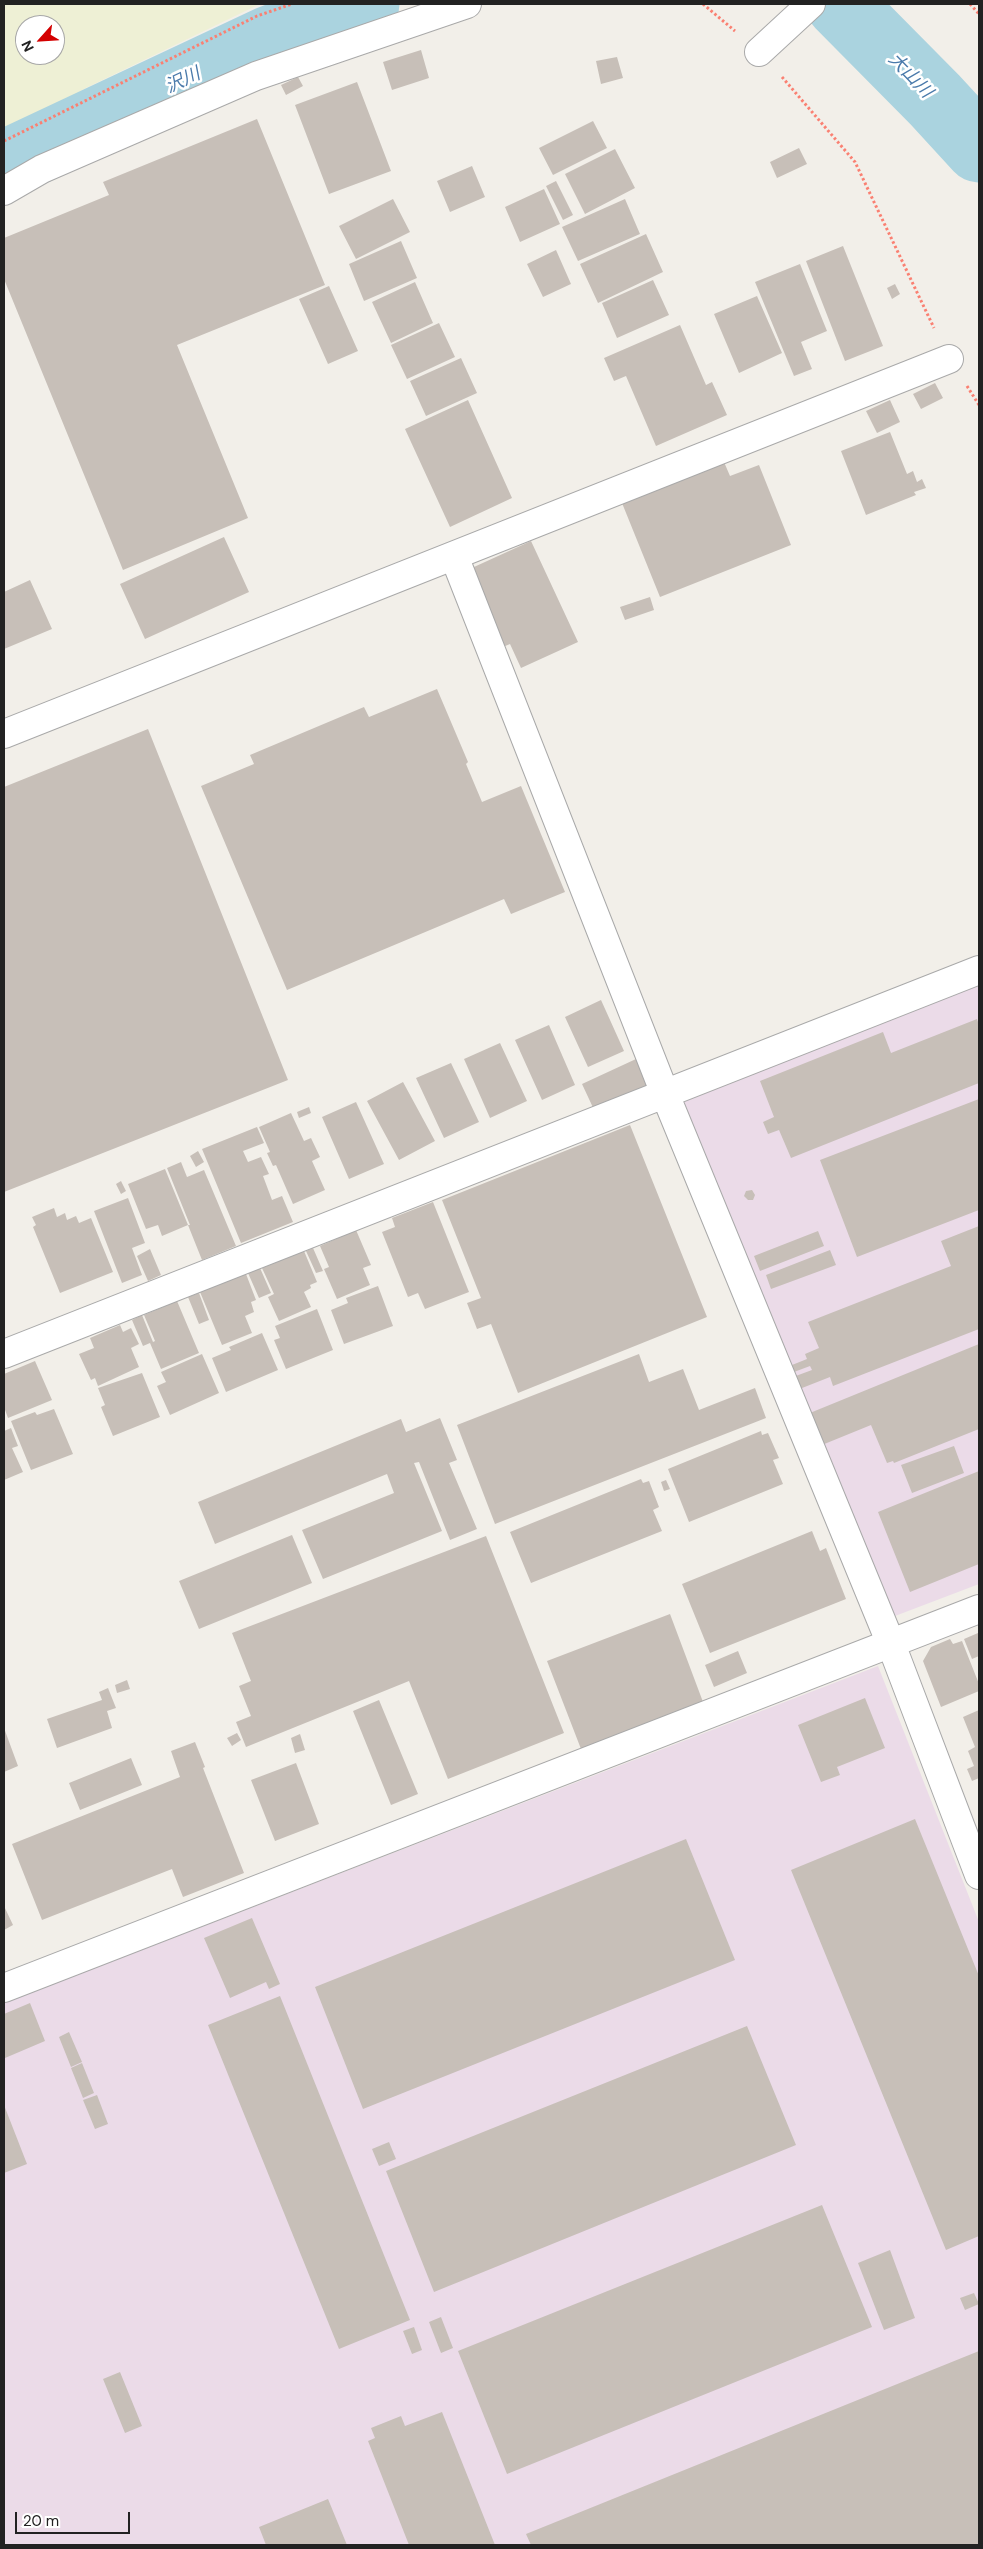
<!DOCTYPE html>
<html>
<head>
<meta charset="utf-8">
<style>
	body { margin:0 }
	#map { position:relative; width:983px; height:2549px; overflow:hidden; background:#f2efe9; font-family:"DM Sans",sans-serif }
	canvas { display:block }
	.frame { position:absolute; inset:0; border:5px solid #222; pointer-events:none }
	.north { position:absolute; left:15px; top:15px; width:50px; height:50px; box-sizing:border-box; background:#fff; border:1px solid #a7a7a7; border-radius:50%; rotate:244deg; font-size:14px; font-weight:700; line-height:20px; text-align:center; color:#222 }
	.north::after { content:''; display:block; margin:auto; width:18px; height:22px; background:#d40000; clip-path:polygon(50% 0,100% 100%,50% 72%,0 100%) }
	.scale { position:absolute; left:15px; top:2512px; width:115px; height:22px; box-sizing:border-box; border:2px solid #222; border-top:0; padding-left:6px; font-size:15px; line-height:18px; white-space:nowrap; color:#222; -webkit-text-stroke:4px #fff; paint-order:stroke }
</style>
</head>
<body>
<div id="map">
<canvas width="983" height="2549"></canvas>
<div class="frame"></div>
<div class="north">N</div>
<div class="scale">20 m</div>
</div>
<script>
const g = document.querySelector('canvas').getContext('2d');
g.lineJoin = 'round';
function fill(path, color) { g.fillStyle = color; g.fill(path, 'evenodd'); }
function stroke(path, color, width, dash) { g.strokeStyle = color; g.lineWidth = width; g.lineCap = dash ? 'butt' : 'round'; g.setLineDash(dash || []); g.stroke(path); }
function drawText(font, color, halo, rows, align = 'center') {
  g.font = font + ' "DM Sans","Noto Sans JP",sans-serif'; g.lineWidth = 5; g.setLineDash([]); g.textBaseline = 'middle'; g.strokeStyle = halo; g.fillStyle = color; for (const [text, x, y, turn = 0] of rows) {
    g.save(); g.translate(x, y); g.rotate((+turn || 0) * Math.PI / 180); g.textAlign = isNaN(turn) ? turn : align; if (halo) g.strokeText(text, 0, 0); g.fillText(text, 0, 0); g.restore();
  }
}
const industrial = new Path2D(`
	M979 979V1584L895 1616 897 1621 883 1627 674 1100Z
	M878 1666 979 1922V2545H4V2003Z`);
const farmland = new Path2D(`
	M4 4H260L86 88 4 135ZM25 25H55V55H25Z`);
const river = new Path2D(`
	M840 4 935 100 979 148
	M4 165 270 40 365 4`);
const building = new Path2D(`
	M421 50 429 78 392 90 383 62Z
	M617 57 623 78 601 84 596 61Z
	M298 77 303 86 286 95 281 85Z
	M357 82 391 171 329 194 295 105Z
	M257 119 325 285 177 345 248 518 123 570 4 279V238L109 195 103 182Z
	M593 121 607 148 553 175 539 148Z
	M799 148 807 164 777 178 770 162Z
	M615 149 635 188 585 214 565 174Z
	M472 166 485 197 450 212 437 181Z
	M556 181 573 215 563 220 546 186Z
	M544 189 560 224 520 242 505 207Z
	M393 199 410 232 356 259 339 226Z
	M625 199 640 234 578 261 562 227Z
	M646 234 663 272 598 303 580 264Z
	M401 241 417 278 364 301 349 264Z
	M843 246 883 346 845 361 806 261Z
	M556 250 571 284 543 297 527 264Z
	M800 264 827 331 801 342 812 369 794 376 755 282Z
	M653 280 669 315 617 338 602 303Z
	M415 282 433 323 391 343 372 302Z
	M895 284 900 294 892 299 887 288Z
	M329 286 358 351 328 364 299 299Z
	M757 296 782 353 739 373 714 314Z
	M439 323 455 357 407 379 391 345Z
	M680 325 706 385 712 382 727 415 656 446 626 376 614 381 604 358Z
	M461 358 477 393 426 416 410 381Z
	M935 383 943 398 921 409 913 394Z
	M468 400 512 498 450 527 405 429Z
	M890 400 900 422 877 433 866 411Z
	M890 432 907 474 913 471 917 482 922 479 926 488 914 492 916 495 866 515 841 451Z
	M724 462 730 476 759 465 791 545 660 597 622 503Z
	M224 537 249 592 145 639 120 584Z
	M531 541 578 642 521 668 510 644 498 649 463 572Z
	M30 580 52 629 4 649V592Z
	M650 597 654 610 625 620 620 607Z
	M437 689 468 762 466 764 482 802 521 786 565 892 511 914 504 899 287 990 201 786 254 764 250 755 364 707 369 717Z
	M148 729 288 1080 4 1192V787Z
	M601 1000 624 1051 588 1067 565 1017Z
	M977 1019 979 1025V1083L791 1158 779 1130 768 1134 763 1122 774 1117 760 1081 883 1032 891 1053Z
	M549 1025 575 1085 542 1100 515 1040Z
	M500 1043 527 1101 490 1118 464 1059Z
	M636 1059 650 1089 596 1114 582 1084Z
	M451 1063 479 1122 444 1138 416 1078Z
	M403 1082 435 1141 399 1160 367 1101Z
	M979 1099V1210L857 1257 820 1160Z
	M356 1102 384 1164 349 1179 322 1117Z
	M309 1107 311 1113 299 1118 297 1112Z
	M291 1113 304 1141 311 1138 320 1157 312 1161 325 1190 293 1204 276 1165 273 1166 267 1153 270 1152 259 1127Z
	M630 1125 707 1317 518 1393 491 1324 477 1329 467 1303 481 1298 442 1200Z
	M257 1127 264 1143 243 1151 248 1162 261 1157 269 1174 263 1176 272 1200 282 1196 293 1222 241 1243 202 1149Z
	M198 1151 204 1162 196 1167 190 1156Z
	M181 1162 187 1177 204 1170 236 1246 202 1260 188 1225 162 1236 158 1225 146 1229 128 1184 165 1169 188 1225H190L167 1168Z
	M121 1181 126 1191 121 1194 116 1184Z
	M752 1190 755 1195 753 1200H748L744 1196 746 1191Z
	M128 1198 145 1243 132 1248 142 1275 122 1283 94 1211Z
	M433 1202 469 1292 425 1309 418 1293 408 1297 382 1232 395 1227 392 1218Z
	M54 1208 57 1217 65 1213 67 1220 76 1216 79 1223 91 1218 113 1272 60 1293 33 1227 36 1225 32 1217Z
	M979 1226V1329L833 1386 830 1377 797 1390 793 1377 812 1370 810 1366 794 1372 792 1365 807 1359 805 1354 819 1348 808 1322 951 1266 941 1241Z
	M356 1230 371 1265 363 1268 370 1285 337 1299 324 1269 329 1267 320 1246Z
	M818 1231 824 1246 760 1271 754 1256Z
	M313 1248 323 1271 316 1273 306 1251Z
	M150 1249 161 1275 148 1281 137 1256Z
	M830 1250 836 1265 771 1289 766 1275Z
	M304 1251 317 1282 310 1285 311 1288 304 1292 311 1307 279 1321 268 1297 274 1294 262 1268Z
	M260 1268 271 1293 259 1298 248 1273Z
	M246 1274 256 1300 251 1302 254 1312 245 1316 252 1333 222 1345 200 1292Z
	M378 1286 393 1326 344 1344 331 1310 348 1303 346 1298Z
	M199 1293 209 1320 199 1324 188 1297Z
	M177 1301 199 1353 161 1369 150 1343 143 1346 132 1320 142 1315 153 1342 155 1341 144 1315Z
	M317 1309 333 1350 286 1369 274 1340 280 1338 275 1326Z
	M120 1325 123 1332 131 1328 139 1344 131 1348 139 1367 98 1386 95 1378 91 1380 79 1354 94 1348 90 1338Z
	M262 1333 278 1370 226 1392 212 1358 231 1350 229 1347Z
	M979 1344V1429L894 1463 893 1461 887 1463 871 1425 817 1447 805 1415Z
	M202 1354 219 1393 170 1415 157 1386 166 1382 161 1372Z
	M639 1354 649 1382 683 1369 699 1410 755 1388 766 1418 495 1524 457 1425Z
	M35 1361 52 1400 8 1418 4 1407V1374Z
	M142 1373 160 1417 113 1436 101 1407 105 1405 98 1388Z
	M54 1409 73 1454 31 1470 11 1421 35 1412 37 1415Z
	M440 1418 457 1460 449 1463 477 1529 450 1540 419 1462 414 1463 442 1531 323 1579 302 1530 394 1493 387 1474 215 1544 198 1502 401 1419 406 1432Z
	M11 1428 18 1446 12 1448 23 1472 4 1480V1431Z
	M761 1431 762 1435 768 1433 779 1458 773 1460 783 1484 689 1522 668 1469Z
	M954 1446 964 1473 912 1493 901 1465Z
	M979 1471V1564L910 1592 878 1512Z
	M641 1479 643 1483 649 1481 659 1507 653 1510 662 1531 531 1583 510 1532Z
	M666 1480 670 1489 664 1491 661 1482Z
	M812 1531 820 1551 826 1548 846 1599 710 1653 682 1584Z
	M292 1535 312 1583 199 1629 179 1581Z
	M486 1536 564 1733 448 1779 409 1681 246 1747 236 1722 251 1716 239 1686 251 1681 232 1633Z
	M670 1614 703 1702 581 1749 547 1661Z
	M978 1633 979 1656 972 1659 964 1639Z
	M950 1639 953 1644 962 1641 979 1684V1691L941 1707 923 1661 931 1647Z
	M738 1651 747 1673 714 1687 705 1665Z
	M127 1680 130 1689 117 1693 115 1685Z
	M108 1688 116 1708 107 1711 112 1728 57 1748 47 1719 102 1700 99 1692Z
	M865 1698 885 1748 837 1767 840 1775 821 1782 798 1725Z
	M379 1700 418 1794 391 1805 353 1711Z
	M979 1710V1778L972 1781 967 1769 974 1766 968 1751 975 1747 963 1717Z
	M4 1728 18 1766 4 1772Z
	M237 1733 241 1740 232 1746 227 1738Z
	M300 1734 305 1750 295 1753 291 1738Z
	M195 1742 205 1767 203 1768 244 1873 183 1897 172 1869 42 1920 12 1844 180 1777 171 1751Z
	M131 1758 142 1785 80 1810 69 1783Z
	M296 1763 319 1824 275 1841 251 1780Z
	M915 1819 979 1976V2236L946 2250 791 1870Z
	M686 1839 735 1960 363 2109 315 1987Z
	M4 1906 13 1925 4 1930Z
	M252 1918 280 1984 269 1989 266 1982 230 1998 204 1938Z
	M280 1996 410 2320 339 2349 208 2025Z
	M30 2003 45 2041 5 2058 4 2014Z
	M747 2026 796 2145 434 2292 386 2171Z
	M69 2032 82 2062 71 2067 59 2037Z
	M82 2063 94 2093 83 2098 71 2068Z
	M97 2095 108 2124 95 2129 83 2100Z
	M4 2105 27 2164 4 2173Z
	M389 2142 396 2159 379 2166 372 2149Z
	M822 2205 872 2327 507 2474 458 2351Z
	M890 2250 915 2318 884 2330 858 2263Z
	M974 2293 979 2304 965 2310 960 2298Z
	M441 2317 453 2348 441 2353 429 2322Z
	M414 2327 422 2350 412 2354 403 2331Z
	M979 2351V2545H531L526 2534Z
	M120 2372 142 2426 125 2433 103 2379Z
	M442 2412 495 2545H409L368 2441 375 2438 371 2428 401 2416 405 2426Z
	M328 2499 347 2545H266L259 2527Z`);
const path = new Path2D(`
	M703 4 735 31
	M970 4 979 14
	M782 77 855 162 934 328
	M4 141 257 16 292 4
	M967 386 979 405`);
const minor = new Path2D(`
	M759 52 811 4
	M4 191 42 169 256 76 467 4
	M454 556 665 1094 891 1644 979 1875
	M4 734 949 359
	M4 1354 979 970
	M4 1988 979 1609`);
const waterNames = [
	["大山川",910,76,46],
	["沢川",183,81,-25]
];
fill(industrial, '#ebdbe8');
fill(farmland, '#eef0d5');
stroke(river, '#aad3df', 69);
fill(building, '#c7bfb8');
stroke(minor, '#a9a9a9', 30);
stroke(path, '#fa8072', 3, [2.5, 2.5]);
stroke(minor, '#fff', 28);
drawText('italic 18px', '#4a7aab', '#fff', waterNames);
</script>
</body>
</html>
